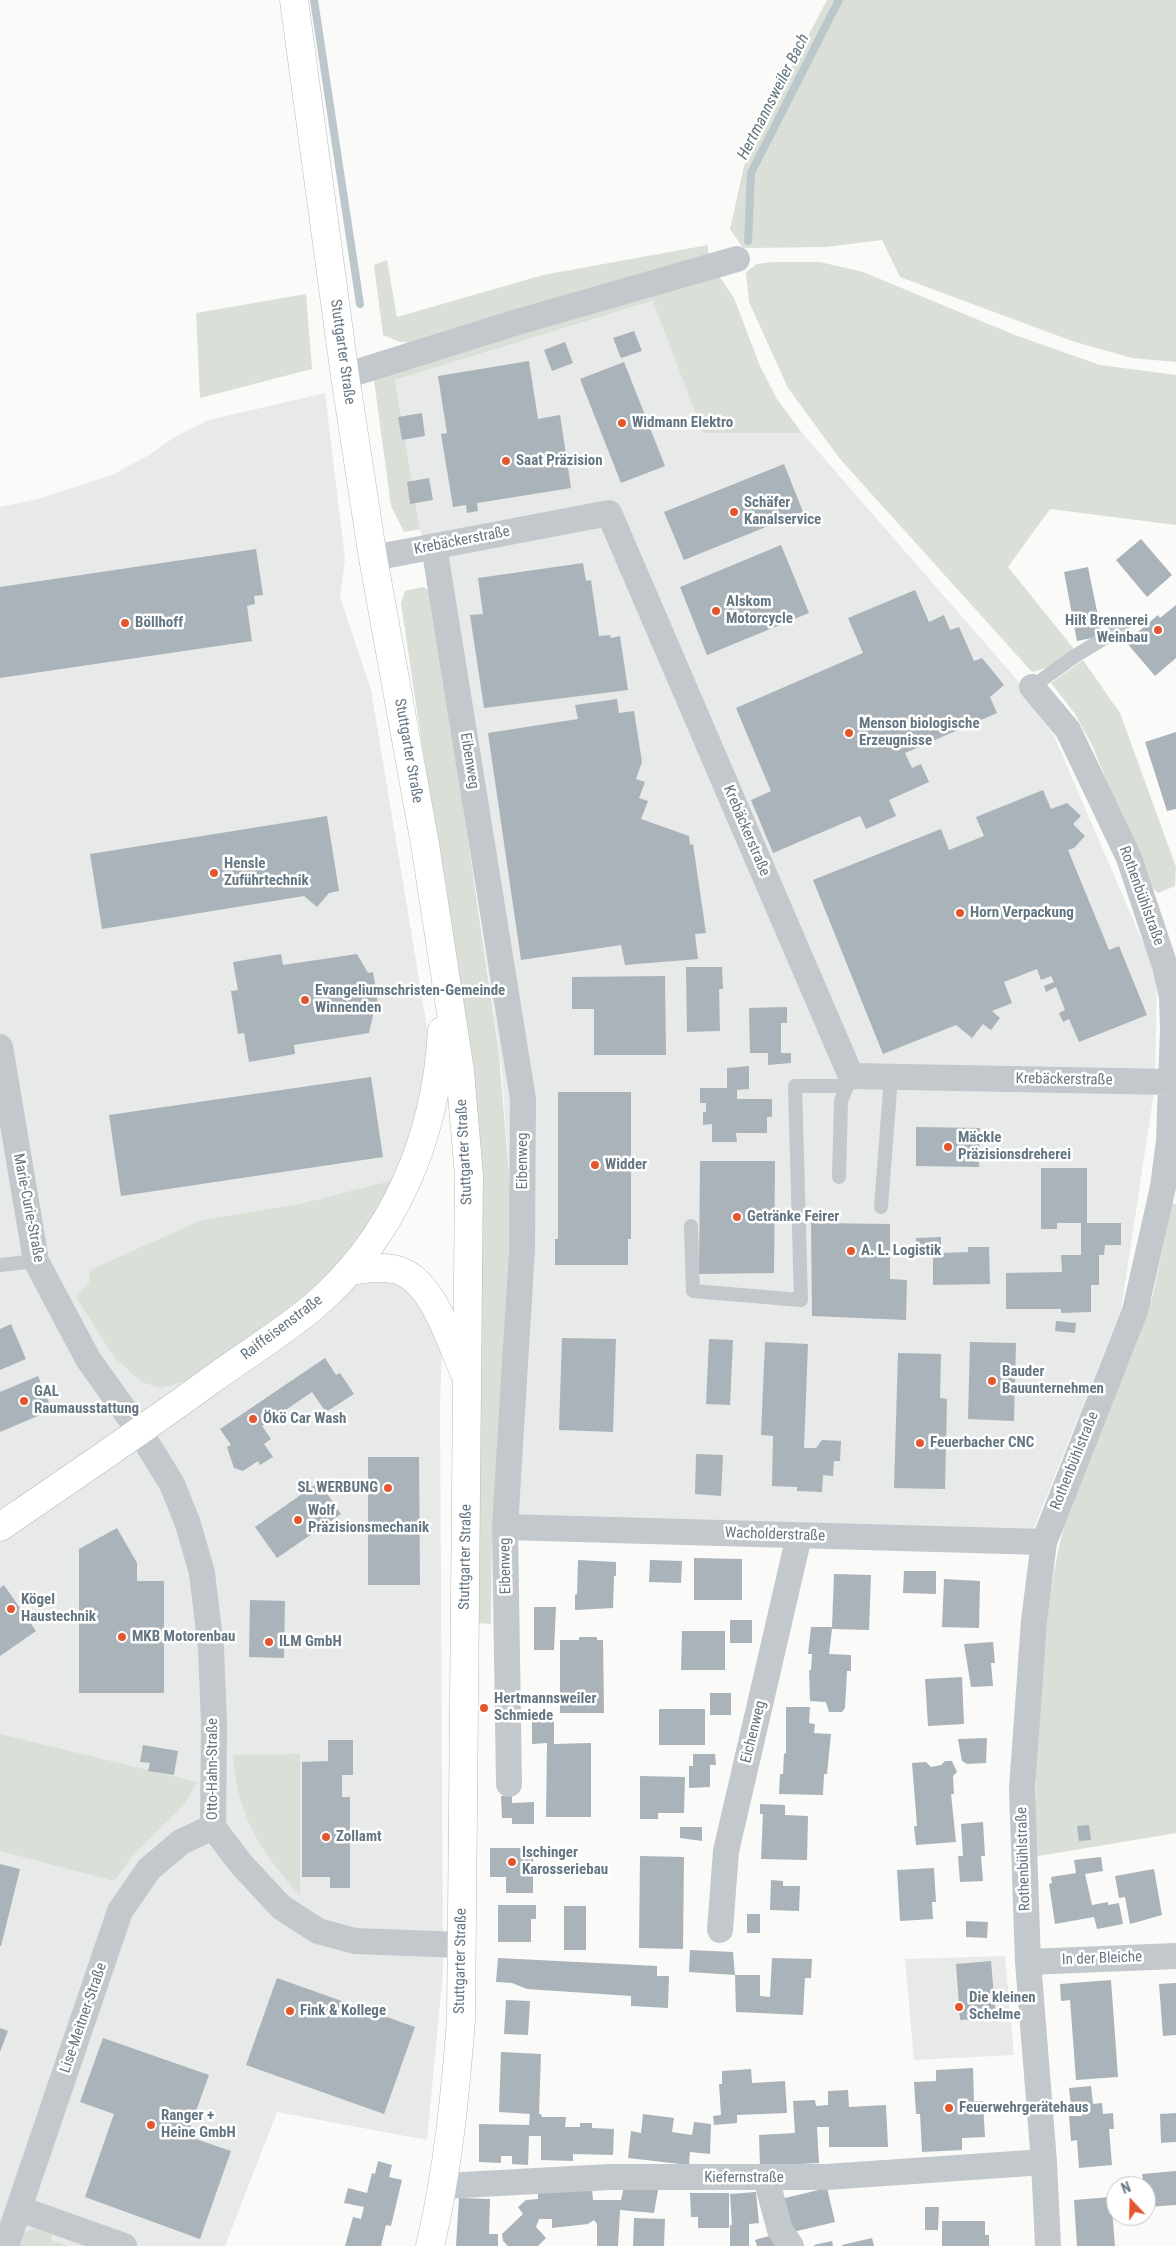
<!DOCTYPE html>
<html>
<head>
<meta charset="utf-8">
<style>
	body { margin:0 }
	#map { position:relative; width:1176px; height:2246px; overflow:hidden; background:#fafaf8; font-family:"Roboto Condensed",sans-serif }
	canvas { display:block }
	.north { position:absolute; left:1106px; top:2176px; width:50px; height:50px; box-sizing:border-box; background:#fff; border:1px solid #c1c8cd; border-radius:50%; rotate:339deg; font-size:14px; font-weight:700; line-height:20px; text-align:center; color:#657683 }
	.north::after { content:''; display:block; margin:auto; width:18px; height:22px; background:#e4572e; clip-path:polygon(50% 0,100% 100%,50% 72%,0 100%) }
</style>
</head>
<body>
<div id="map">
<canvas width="1176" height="2246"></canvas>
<div class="north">N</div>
</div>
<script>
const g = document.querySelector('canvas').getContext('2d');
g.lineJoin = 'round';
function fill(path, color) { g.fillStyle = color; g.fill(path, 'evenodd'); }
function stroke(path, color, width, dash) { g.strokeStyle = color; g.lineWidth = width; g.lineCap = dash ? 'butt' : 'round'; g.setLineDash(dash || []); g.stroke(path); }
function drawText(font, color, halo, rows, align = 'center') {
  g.font = font + ' "Roboto Condensed",sans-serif'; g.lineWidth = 5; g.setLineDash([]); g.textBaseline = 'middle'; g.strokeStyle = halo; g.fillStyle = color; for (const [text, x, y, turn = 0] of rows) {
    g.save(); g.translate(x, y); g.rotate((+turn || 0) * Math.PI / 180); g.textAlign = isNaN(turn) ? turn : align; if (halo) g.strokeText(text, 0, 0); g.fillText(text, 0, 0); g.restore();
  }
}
const built = new Path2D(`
	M654 301 703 433H802L1018 681 1054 736 1157 975 1155 1086 1121 1310 1030 1538 495 1518 511 1200 502 1073 436 598 420 529 395 380Z
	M325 393 345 559 340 597 371 690 428 1033 427 1076 409 1147 369 1231 387 1274 411 1287 442 1346 440 1404 443 1972 427 2140 277 2112 225 2246H0V507L38 499 112 475 149 455 176 436 209 420Z
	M1005 1956 1014 2055 914 2060 905 1959Z`);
const green = new Path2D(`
	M827 0H1176V362L1132 358 1072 341 900 277 882 240 826 247 743 248 730 229 747 153Z
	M708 245V257L417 343 400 342 383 335 374 265 387 260 397 317 543 275Z
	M772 262H820L863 272 1015 335 1100 365 1176 375V525L1050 509 1008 567 1074 649 1047 668 1032 672 840 459 788 388 749 302 746 272 757 264Z
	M717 273 734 298 760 366 777 399 802 433H703L653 301 395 380 420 529 404 532 391 506 373 373Z
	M306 294 312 369 200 398 196 313Z
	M423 587 432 592 499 1054 511 1200 495 1518 492 1536 491 1624 478 1623 457 981 401 603 405 591Z
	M1083 660 1120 713 1176 867 1175 886 1158 893 1147 882 1093 747 1075 714 1051 683Z
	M398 1179 369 1231 317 1289 189 1380 161 1388 141 1382 114 1357 76 1297 89 1283 90 1270 202 1220 300 1204Z
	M1172 1203 1176 1204V1833L1033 1857C1038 1744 1037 1628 1066 1518L1153 1295Z
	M0 1734 197 1782 184 1805 134 1854 114 1881 0 1851Z
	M300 1754V1896C260 1850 238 1818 233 1755Z
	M37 2227 53 2228 51 2240 68 2246H17L24 2233Z`);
const stream = new Path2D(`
	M314 0 360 304
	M748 241 751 173 839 0`);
const building = new Path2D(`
	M634 331 642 351 621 358 613 338Z
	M565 342 573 363 552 371 544 350Z
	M529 361 538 419 560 415 571 488 477 503 478 511 467 513 466 505 453 507 441 434 447 433 438 376Z
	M624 362 665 466 621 483 580 379Z
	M422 413 425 436 402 440 398 417Z
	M784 464 803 512 684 560 664 512Z
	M429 478 433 500 410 504 407 482Z
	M1141 539 1172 575 1147 597 1116 560Z
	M781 545 809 613 707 655 680 587Z
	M256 549 263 595 254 596 255 604 247 606 252 641 0 678V587Z
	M583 563 586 581 591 580 599 636 610 635 611 638 620 636 628 690 484 708 470 615 483 614 478 578Z
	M1088 567 1102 636 1077 641 1064 572Z
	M915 590 929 622 944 615 950 630 959 627 974 661 982 658 1004 685 990 697 997 713 905 753 912 768 921 764 929 782 889 800 896 816 866 829 860 816 773 853 751 800 771 791 736 708 863 653 848 618Z
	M1176 605V658L1155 676 1126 642 1158 615 1160 618Z
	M617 699 619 713 634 711 642 762 636 779 645 782 639 798 648 801 641 819 689 836 690 845 693 844 706 933 695 934 698 959 625 965 621 945 521 960 488 733 578 719 575 705Z
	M1176 732V809L1167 811 1145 742Z
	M1043 790 1051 809 1067 803 1081 816 1073 824 1085 836 1074 848 1068 850 1109 950 1119 946 1147 1015 1079 1042 1069 1019 1063 1022 1059 1013 1065 1010 1056 987 1046 992 1044 986 1054 982 1051 976 1041 980 1037 969 1004 982 1012 1003 992 1011 1000 1018 991 1030 983 1024 972 1038 956 1025 883 1054 813 880 941 829 949 850 984 836 976 817Z
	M327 816 339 891 329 893 317 907 304 896 102 929 90 854Z
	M281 954 283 965 357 954 368 973 373 972 379 1010 374 1011 369 1033 294 1045 295 1054 249 1062 244 1033 238 1034 231 991 238 990 233 962Z
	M686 967H722L723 989H719L720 1031 687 1032Z
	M665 976 666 1055H594V1009H572V977Z
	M787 1007V1023H781V1053H791V1063L768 1065V1053H750L749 1008Z
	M749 1066V1089L737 1090V1099H772V1117H767V1133H736L737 1142H712V1124L703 1125V1112H706V1103H700V1088H727V1068Z
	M371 1077 383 1157 121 1196 109 1115Z
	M558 1092H631V1239H628V1265H555V1239H558Z
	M916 1127 980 1128 979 1167 916 1166Z
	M700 1161H775L774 1273 699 1274Z
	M1041 1168H1087V1223H1121V1245H1105L1104 1255H1099V1285H1091V1312L1061 1313V1309H1006V1273L1062 1272 1061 1255H1081V1223H1057V1229H1041Z
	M811 1223 890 1224V1279L907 1280 906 1320 812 1316Z
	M941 1237V1253L968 1252V1247H989L990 1284 933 1285V1253H916V1238Z
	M1056 1321 1076 1323 1075 1333 1055 1331Z
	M11 1324 26 1359 0 1370V1329Z
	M562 1338 616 1339 613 1432 559 1430Z
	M709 1339 733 1340 730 1405 706 1404Z
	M765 1342 808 1344 804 1448H816L822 1440 841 1441 840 1461H834L833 1476 823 1475 822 1492 797 1491V1487L772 1486 773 1436 761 1435Z
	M970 1342 1016 1343 1014 1421 968 1419Z
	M898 1353 941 1354 940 1398 947 1399 945 1489 894 1488Z
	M325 1358 336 1375 340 1373 354 1394 326 1412 312 1392 262 1426 271 1439 264 1444 273 1457 260 1465 258 1461 243 1471 234 1468 227 1447 231 1445 220 1429Z
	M38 1376 52 1410 0 1432V1392Z
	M696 1454 723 1455 721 1496 695 1494Z
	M368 1457H419L420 1585H368Z
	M319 1482 341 1514 277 1558 255 1527Z
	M117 1528 137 1563V1581H164V1693H79V1549Z
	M694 1558 742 1559V1600H694Z
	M578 1560 616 1562V1576H614L613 1608 575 1610V1595L577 1594Z
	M650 1560 682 1561 681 1583 649 1582Z
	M904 1571H936V1594L903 1593Z
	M834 1574 871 1575 869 1630 832 1629 829 1654 851 1655V1671H847L845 1708 842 1712H829L826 1702 810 1701 809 1670H811L812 1654H808L811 1627H832Z
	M944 1579 980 1581 979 1628 942 1627Z
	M4 1585 36 1631 0 1656V1588Z
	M250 1600 285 1601 284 1658 249 1657Z
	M534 1607H556L554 1650H534Z
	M730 1620H752V1643H730Z
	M682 1631H725V1670H681Z
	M579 1637H597V1640H603L604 1713H560V1640H579Z
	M993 1642 995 1663H991L993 1686 971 1687 964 1644Z
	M962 1677 964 1724 928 1726 925 1679Z
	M710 1693H731V1715H710Z
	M786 1707H810L809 1723 815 1724 814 1733 831 1734 827 1774H824L823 1795 779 1794 780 1774H783L784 1753 786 1754Z
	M659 1709H705V1745H659Z
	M532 1711H554V1744L591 1743V1817H546L547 1743 532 1744Z
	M987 1738 986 1763 967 1764 962 1761 958 1739Z
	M328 1740H353V1775H342V1797H350V1888H330V1877H302V1762L328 1761Z
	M143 1745 178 1751 174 1775 148 1771 150 1763 140 1762Z
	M693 1754H715L716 1765H710V1787L689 1788V1766H693Z
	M945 1761H952L957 1772 953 1776 954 1794H951L956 1842 916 1845 914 1826H917L912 1763 926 1762 931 1767 941 1765Z
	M640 1776 685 1777 684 1813H658V1819H640Z
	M501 1796H512V1803L534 1802V1824H512V1818H502Z
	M760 1804 785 1805V1815L808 1816 807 1860 761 1859 763 1814H760Z
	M983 1822 985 1856H981L983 1881 960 1882 958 1856H963L961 1824Z
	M1089 1825 1091 1840 1079 1841 1077 1826Z
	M680 1827H702V1841L680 1838Z
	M490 1848H533V1893H506V1877H490Z
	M640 1856 684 1857 683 1949 639 1948Z
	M1101 1857 1103 1871 1085 1874 1092 1905 1108 1902V1905L1119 1903 1123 1924 1097 1929 1094 1917 1055 1924 1049 1884 1052 1883 1051 1877 1076 1873 1074 1860Z
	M0 1864 20 1869 1 1946H0Z
	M934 1868 936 1902H932L933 1919 900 1921 897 1870Z
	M1154 1869 1162 1915 1130 1924 1125 1897 1119 1898 1115 1876Z
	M771 1880 783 1881V1886H800L799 1911 770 1910Z
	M498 1905H536V1919H531V1942H498Z
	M564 1906H586V1950H564Z
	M747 1914H760V1933H747Z
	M966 1921 988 1922 987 1938 966 1937Z
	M690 1950 733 1952 735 1975 689 1972Z
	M498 1958 657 1966V1976H669L668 2008 631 2006V1996L527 1989 512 1983 496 1982Z
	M772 1958 812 1959 811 1978H805L803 2015 736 2012 735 1975H760V1996L770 1997Z
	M991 1961 996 2018 960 2020 956 1964Z
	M277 1978 415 2027 384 2114 246 2065Z
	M1111 1980 1118 2077 1076 2080 1070 2000 1061 2001 1060 1984Z
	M1176 1983V2035L1163 2036 1159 1984Z
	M506 2000 530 2001 528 2035 504 2034Z
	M0 2028 8 2031 0 2052Z
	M103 2038 209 2075 187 2136 231 2151 200 2239 85 2197 114 2114 80 2102Z
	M501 2052 541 2054 539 2114H541L542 2117H566L565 2127H580V2123H592V2128L614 2129 613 2155 573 2154V2161L541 2160V2136H529L528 2165 512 2164V2156H501V2163L479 2162V2124L529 2125 530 2114 499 2112Z
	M973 2068 974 2101H983L985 2137 962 2138V2150L922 2152 920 2114H916L914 2082 936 2081V2070Z
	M751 2069 752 2083 785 2081 787 2113 737 2115V2123L714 2125 713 2116 721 2115 719 2084H722V2071Z
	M1091 2086 1093 2104 1102 2103 1103 2114 1113 2113 1114 2129H1109L1112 2165 1079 2168 1077 2140 1071 2141 1069 2116H1082L1081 2105 1071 2106 1069 2088Z
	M848 2090 849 2107 886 2105 888 2147H829V2127H817L819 2163 760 2166 759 2135 795 2133 793 2101 815 2100 816 2106 828 2105V2091Z
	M1176 2113V2142L1161 2143 1160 2114Z
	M643 2114 674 2118 672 2132 692 2135 694 2122 711 2124 710 2154 690 2152 689 2165 628 2158 631 2131 641 2133Z
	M378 2161 392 2165 389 2177 402 2180 391 2226 386 2225 381 2246H345L353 2217 361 2219 364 2207 344 2203 348 2188 367 2193 372 2173 375 2174Z
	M1176 2171V2205L1146 2207V2186H1144L1142 2174Z
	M624 2186 658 2190 654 2213 620 2210 618 2246H597V2224L594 2220 588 2224 552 2228V2219H539L536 2227 546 2238 538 2246H508L503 2241 502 2234 523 2214 518 2207 526 2200 538 2199V2192L592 2189 593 2200H621Z
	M827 2188 835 2222 789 2233 781 2199Z
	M756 2192 759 2223 749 2224V2246H730V2225H732L730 2194Z
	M690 2193H729V2228H698V2217H691Z
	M1111 2197 1115 2246H1077L1074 2200Z
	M459 2198 490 2199 489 2234H498V2246H456Z
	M925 2207H939L938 2230H925Z
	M634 2218 665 2219 664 2246H633Z
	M942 2221H985V2235H989V2246H942Z
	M772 2235 776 2246H757L755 2240Z
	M872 2238 874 2246H842V2245Z
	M832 2241 833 2246H814V2245Z`);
const service = new Path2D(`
	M1032 687 1075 656 1123 627
	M839 1177 841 1101 850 1079
	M881 1207 891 1077
	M691 1226 693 1291 801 1300 795 1086H847
	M0 1265 36 1261`);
const minor = new Path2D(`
	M345 376 514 323 737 259
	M434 546 523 1099 522 1249 505 1527 509 1784
	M373 558 609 513 851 1076 1171 1082
	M1032 687 1068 730 1129 858 1165 966 1172 997 1173 1029 1169 1141 1163 1187 1135 1311 1044 1542 1034 1621 1022 1789 1028 1962 1044 2162 1048 2246
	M0 1047 36 1261 88 1359 140 1432 172 1484 188 1524 202 1573 211 1648 214 1723 213 1827 241 1864 281 1907 318 1931 355 1941 462 1945
	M505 1527 1044 1542
	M720 1930 726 1851 799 1536
	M1028 1962 1176 1956
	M766 2178 780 2230 791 2246
	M444 2186 609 2177H827L1044 2162
	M20 2209 124 2246
	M6 2246 120 1911 149 1869 181 1842 213 1827`);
const secondary = new Path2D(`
	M294 0 345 376 373 558 425 844 460 1071 469 1176 461 2020C455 2096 448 2171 430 2246
	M350 1271C364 1269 379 1266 393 1269 432 1275 450 1342 465 1374
	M0 1527C72 1478 144 1429 214 1378 247 1354 282 1333 313 1307 395 1237 436 1137 442 1031`);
const markers = [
	[622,423,5,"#e4572e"],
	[506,461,5,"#e4572e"],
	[734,512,5,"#e4572e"],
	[716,611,5,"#e4572e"],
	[125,623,5,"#e4572e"],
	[1158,630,5,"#e4572e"],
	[849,733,5,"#e4572e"],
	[214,873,5,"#e4572e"],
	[960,913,5,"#e4572e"],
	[305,1000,5,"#e4572e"],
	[948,1147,5,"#e4572e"],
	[595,1165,5,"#e4572e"],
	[737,1217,5,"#e4572e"],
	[851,1251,5,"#e4572e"],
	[992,1381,5,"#e4572e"],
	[24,1401,5,"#e4572e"],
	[253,1419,5,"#e4572e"],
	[920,1443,5,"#e4572e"],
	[388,1488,5,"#e4572e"],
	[298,1520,5,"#e4572e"],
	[11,1609,5,"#e4572e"],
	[122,1637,5,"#e4572e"],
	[269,1642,5,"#e4572e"],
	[484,1708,5,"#e4572e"],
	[326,1837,5,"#e4572e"],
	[512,1862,5,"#e4572e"],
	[959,2007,5,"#e4572e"],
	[290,2011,5,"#e4572e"],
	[949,2108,5,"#e4572e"],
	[151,2125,5,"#e4572e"]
];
const streetNames = [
	["Stuttgarter Straße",342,352,82],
	["Krebäckerstraße",462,541,-11],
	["Stuttgarter Straße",408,751,80],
	["Eibenweg",469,761,81],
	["Krebäckerstraße",746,831,67],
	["Rothenbühlstraße",1141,896,70],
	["Krebäckerstraße",1064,1080,1],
	["Stuttgarter Straße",465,1152,-93],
	["Eibenweg",523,1161,-90],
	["Marie-Curie-Straße",28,1208,79],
	["Raiffeisenstraße",282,1328,-37],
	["Rothenbühlstraße",1075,1461,-68],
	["Wacholderstraße",775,1535,2],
	["Stuttgarter Straße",466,1557,-89],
	["Eibenweg",506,1566,-91],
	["Eichenweg",754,1732,-76],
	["Otto-Hahn-Straße",213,1769,-90],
	["Rothenbühlstraße",1024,1859,-92],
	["In der Bleiche",1102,1959,-2],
	["Stuttgarter Straße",461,1961,-89],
	["Lise-Meitner-Straße",84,2018,-71],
	["Kiefernstraße",744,2178]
];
const poiNames = [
	["Widmann Elektro",632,423],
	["Saat Präzision",516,461],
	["Schäfer",744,503],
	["Kanalservice",744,520],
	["Alskom",726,602],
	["Motorcycle",726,619],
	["Hilt Brennerei",1148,621,"right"],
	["Weinbau",1148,638,"right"],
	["Böllhoff",135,623],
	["Menson biologische",859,724],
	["Erzeugnisse",859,741],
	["Hensle",224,864],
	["Zuführtechnik",224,881],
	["Horn Verpackung",970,913],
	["Evangeliumschristen-Gemeinde",315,991],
	["Winnenden",315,1008],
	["Mäckle",958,1138],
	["Präzisionsdreherei",958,1155],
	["Widder",605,1165],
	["Getränke Feirer",747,1217],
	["A. L. Logistik",861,1251],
	["Bauder",1002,1372],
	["Bauunternehmen",1002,1389],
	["GAL",34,1392],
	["Raumausstattung",34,1409],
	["Ökö Car Wash",263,1419],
	["Feuerbacher CNC",930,1443],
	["SL WERBUNG",378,1488,"right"],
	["Wolf",308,1511],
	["Präzisionsmechanik",308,1528],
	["Kögel",21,1600],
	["Haustechnik",21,1617],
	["MKB Motorenbau",132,1637],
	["ILM GmbH",279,1642],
	["Hertmannsweiler",494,1699],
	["Schmiede",494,1716],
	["Zollamt",336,1837],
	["Ischinger",522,1853],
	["Karosseriebau",522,1870],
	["Die kleinen",969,1998],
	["Schelme",969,2015],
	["Fink & Kollege",300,2011],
	["Feuerwehrgerätehaus",959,2108],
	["Ranger +",161,2116],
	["Heine GmbH",161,2133]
];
const waterNames = [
	["Hertmannsweiler Bach",774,97,-63]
];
fill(built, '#e8e9e9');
fill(green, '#dadfd7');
stroke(stream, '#bbc7cb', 8);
fill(building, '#aab3b9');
stroke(secondary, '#b3babf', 29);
stroke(service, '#c3c8cc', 14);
stroke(minor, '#c3c8cc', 26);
stroke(secondary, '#fff', 28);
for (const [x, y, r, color] of markers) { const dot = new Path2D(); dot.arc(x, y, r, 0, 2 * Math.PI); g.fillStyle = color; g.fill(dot); stroke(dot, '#fff', 2); }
drawText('15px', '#657683', '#fff', streetNames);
drawText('bold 15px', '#657683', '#fff', poiNames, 'left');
drawText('italic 16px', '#60757c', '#fff', waterNames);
</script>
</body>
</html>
